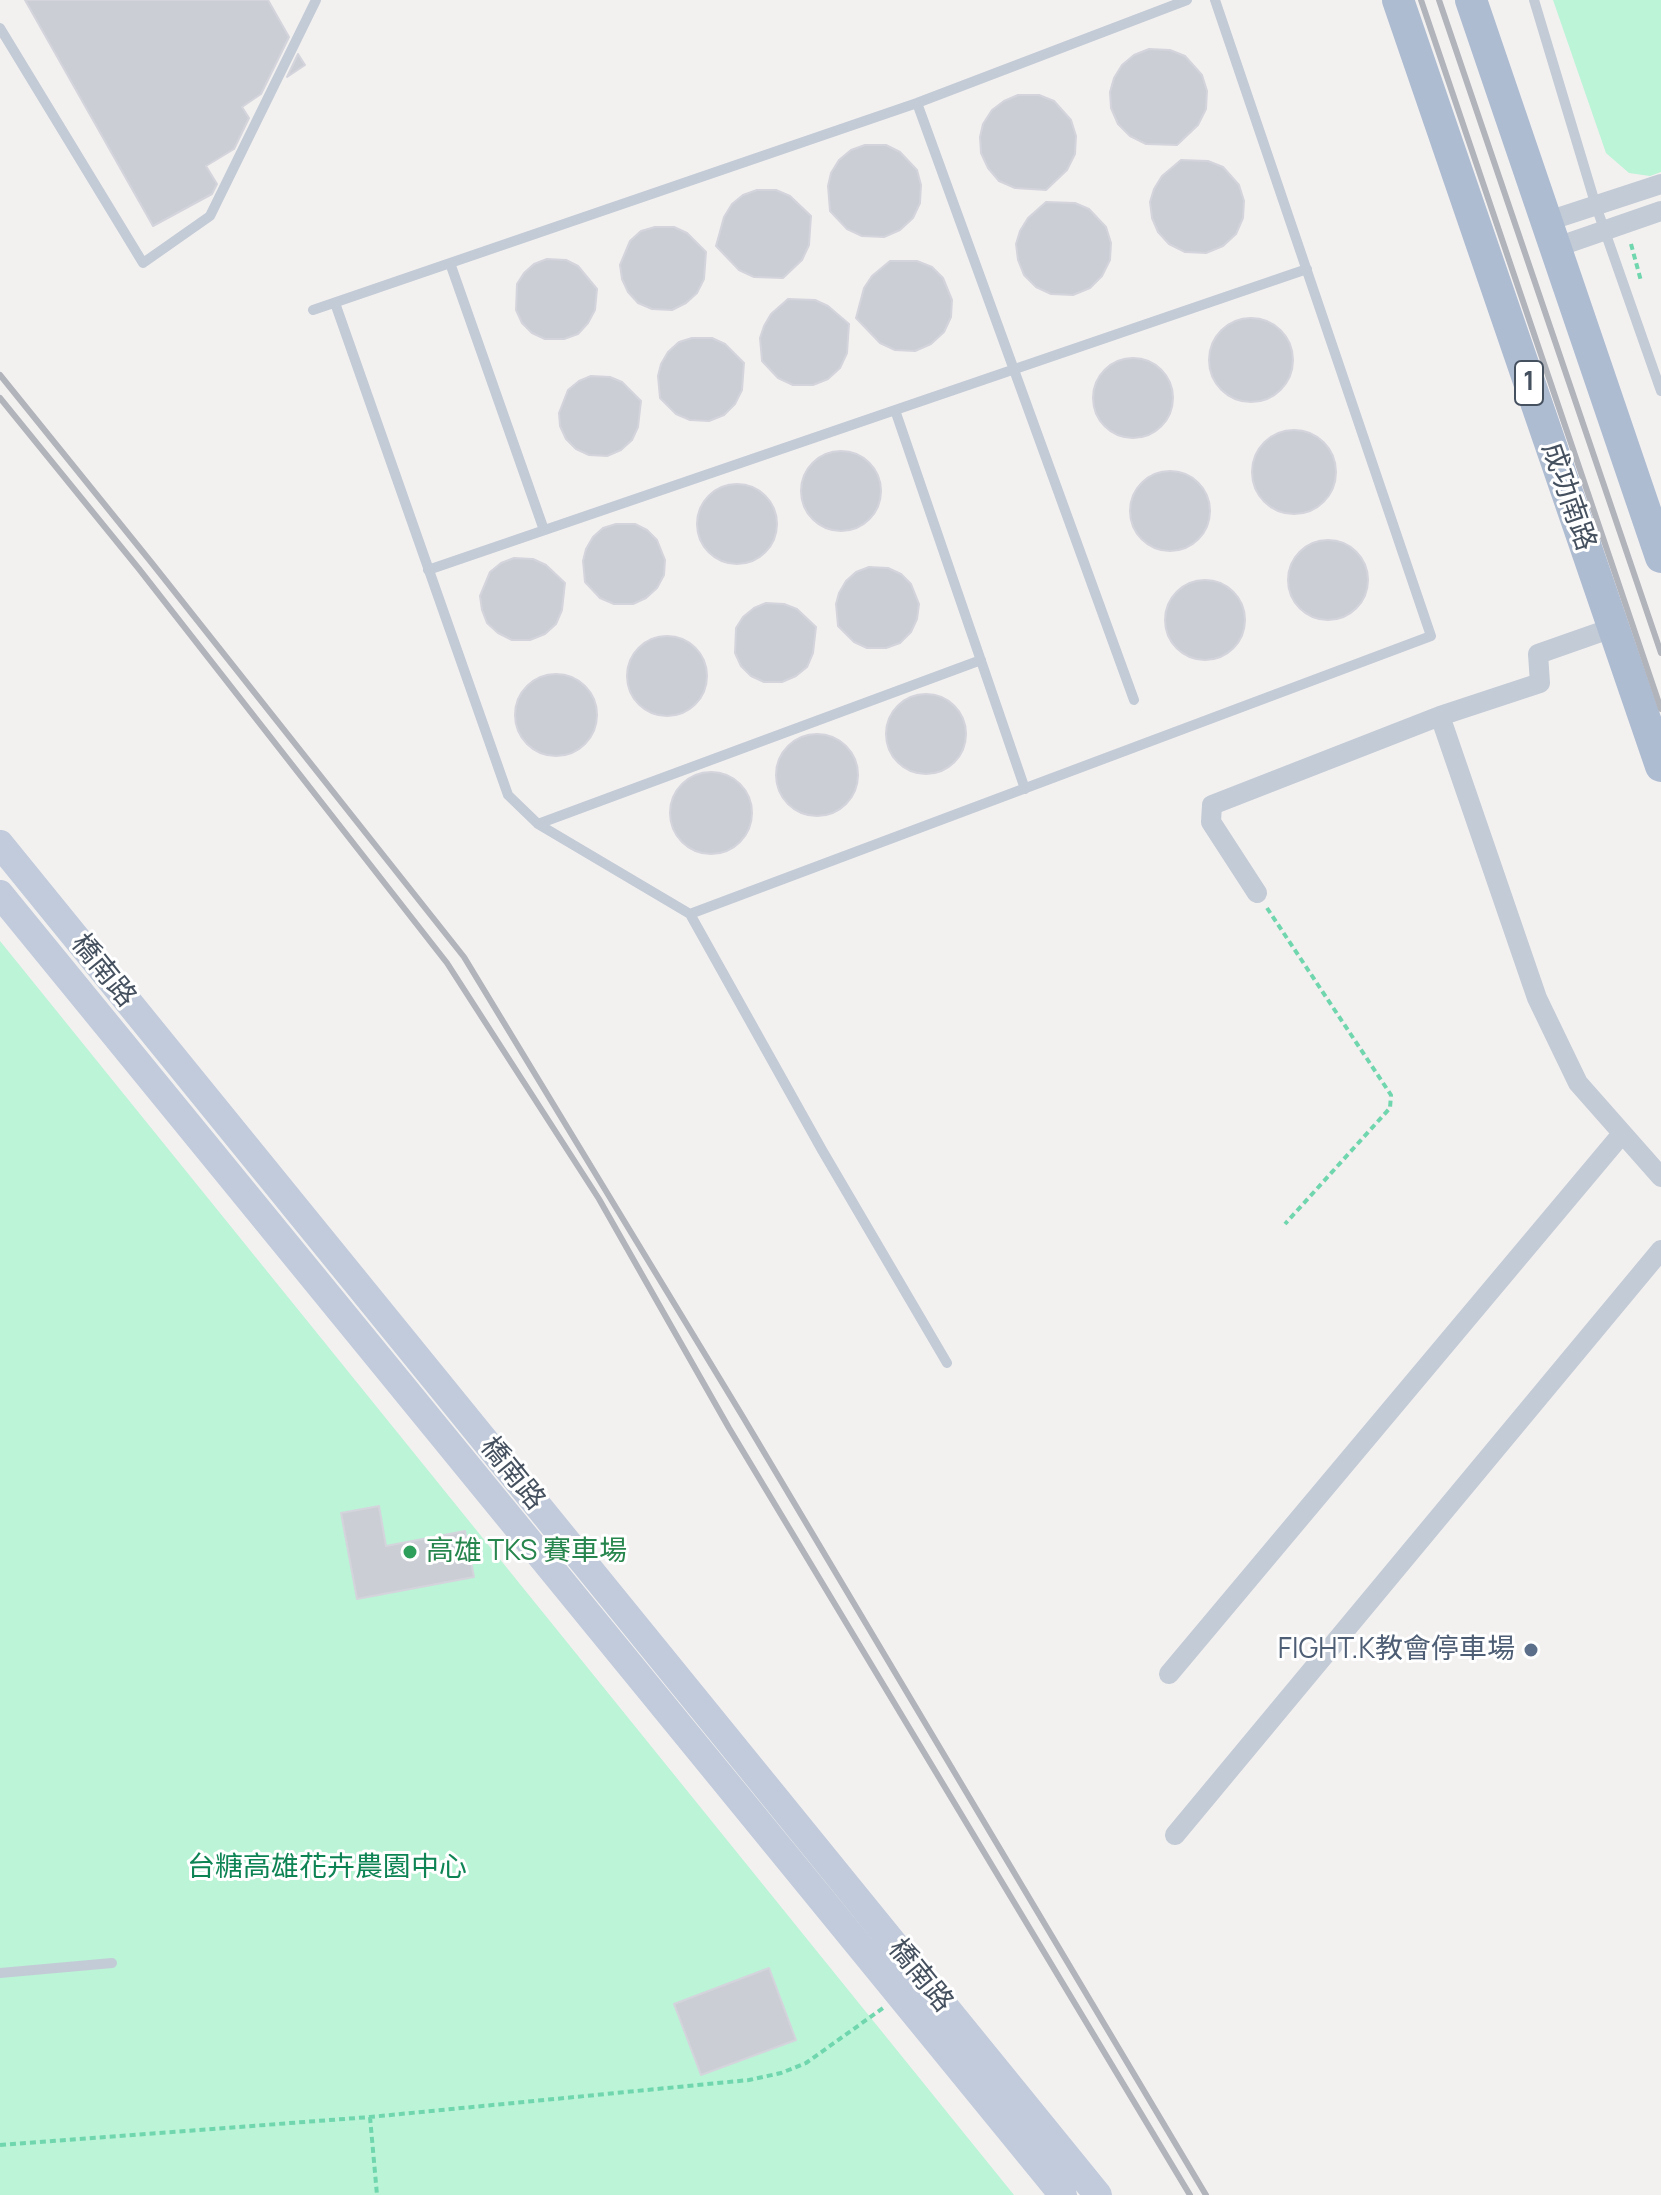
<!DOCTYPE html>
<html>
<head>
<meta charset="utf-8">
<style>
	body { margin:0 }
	canvas { display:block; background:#f3f0f0 }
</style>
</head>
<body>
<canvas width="1661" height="2195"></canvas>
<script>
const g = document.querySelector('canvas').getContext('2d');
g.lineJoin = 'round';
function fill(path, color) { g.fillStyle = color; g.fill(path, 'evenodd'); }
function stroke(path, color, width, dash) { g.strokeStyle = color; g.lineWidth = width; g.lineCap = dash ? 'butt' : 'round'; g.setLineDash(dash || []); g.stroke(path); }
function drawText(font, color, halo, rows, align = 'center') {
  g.font = font + ' Manrope,"Noto Sans TC",sans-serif'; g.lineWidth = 6; g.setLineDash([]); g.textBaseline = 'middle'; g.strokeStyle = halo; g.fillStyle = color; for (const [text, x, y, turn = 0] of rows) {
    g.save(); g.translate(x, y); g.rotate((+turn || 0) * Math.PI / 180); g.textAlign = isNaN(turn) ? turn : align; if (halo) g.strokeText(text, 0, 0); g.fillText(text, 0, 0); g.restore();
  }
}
const green = new Path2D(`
	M1553 0H1661V172L1650 176 1629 173 1606 153Z
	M0 941 1014 2195H0Z`);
const building = new Path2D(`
	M25 0H268L289 37 261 94 242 107 249 118 234 149 206 166 217 184 212 194 153 226Z
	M1149 49 1170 50 1185 56 1202 75 1207 91 1206 109 1198 125 1177 145 1146 144 1130 136 1118 124 1111 108 1110 92 1114 78 1122 65 1134 55Z
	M298 54 305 65 287 77Z
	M1018 95H1039L1054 101 1071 120 1076 136 1075 154 1067 170 1046 190 1015 188 999 181 988 168 981 153 980 137 983 124 992 110 1004 101Z
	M865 145H886L900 152 917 170 921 185 920 203 913 218 900 230 884 237 862 236 847 229 830 211 828 186 831 173 839 160 851 150Z
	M1181 160 1208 161 1223 167 1239 185 1244 201 1243 218 1236 234 1223 246 1206 253 1185 252 1169 244 1158 232 1152 218 1150 202 1154 189 1162 176Z
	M757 190H776L790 196 811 216 809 245 802 260 783 278 754 277 739 270 716 246 724 217 732 204 743 195Z
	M1046 202 1075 203 1089 209 1106 227 1111 243 1110 260 1102 276 1090 288 1073 295 1051 294 1036 287 1024 275 1018 260 1016 244 1020 231 1028 218Z
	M655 227H674L687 233 706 252 704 279 697 293 686 303 672 310 652 309 638 303 628 292 622 279 620 265 630 241 641 231Z
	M547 259 566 260 578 266 597 289 595 310 588 323 578 334 564 339H545L532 333 522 323 516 310 517 284 524 273 534 264Z
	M890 261H917L932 267 943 278 952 300 951 317 944 332 931 344 915 351 895 350 880 343 856 318 864 288 872 276Z
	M788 299 815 300 828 306 849 324 847 353 840 368 828 379 813 385H793L778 378 762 361 760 338 764 326 771 314Z
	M1209 360a42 42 0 1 1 84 0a42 42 0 1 1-84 0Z
	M692 338H712L725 344 744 363 742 390 735 404 724 415 709 421 690 420 676 414 660 398 658 376 661 364 668 352 679 342Z
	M1093 398a40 40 0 1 1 80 0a40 40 0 1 1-80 0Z
	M591 376 610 377 622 382 641 401 638 427 632 440 621 450 607 456 589 455 576 449 566 439 560 426 559 413 568 390 579 381Z
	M1252 472a42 42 0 1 1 84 0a42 42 0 1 1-84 0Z
	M801 491a40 40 0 1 1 80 0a40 40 0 1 1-80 0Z
	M1130 511a40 40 0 1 1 80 0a40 40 0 1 1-80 0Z
	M697 524a40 40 0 1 1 80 0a40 40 0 1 1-80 0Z
	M616 524H635L647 530 657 540 665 560 664 575 657 588 646 598 633 604H614L600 598 585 582 583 561 586 549 593 537 603 528Z
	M1288 580a40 40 0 1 1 80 0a40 40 0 1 1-80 0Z
	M514 558 533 559 546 565 565 583 562 610 556 624 545 634 530 640H512L498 633 487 623 482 610 480 596 490 572 501 563Z
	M869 567 888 568 901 574 911 584 919 604 917 619 911 632 900 643 886 648H867L854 642 838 626 836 604 839 593 846 581 856 572Z
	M1165 620a40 40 0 1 1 80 0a40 40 0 1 1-80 0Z
	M766 603 784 604 797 609 816 627 813 653 807 667 796 676 782 682H764L751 676 741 666 735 653 736 628 743 617 754 608Z
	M627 676a40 40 0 1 1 80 0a40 40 0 1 1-80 0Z
	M515 715a41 41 0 1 1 82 0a41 41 0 1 1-82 0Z
	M886 734a40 40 0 1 1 80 0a40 40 0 1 1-80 0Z
	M776 775a41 41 0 1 1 82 0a41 41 0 1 1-82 0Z
	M670 813a41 41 0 1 1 82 0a41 41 0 1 1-82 0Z
	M379 1506 386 1546 465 1531 474 1577 357 1599 341 1513Z
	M769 1968 796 2040 701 2075 674 2004Z`);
const path = new Path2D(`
	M1631 244 1641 281
	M1267 908 1391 1095 1390 1108 1285 1224
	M370 2117 377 2195
	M0 2145 370 2117 749 2080 781 2073 806 2063 883 2008`);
const lane = new Path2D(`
	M1534 0 1596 206 1661 391
	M0 28 143 263 210 216 316 0
	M917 103 1134 700
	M450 263 544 530
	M335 303 508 795 538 824 690 914 822 1150 947 1363
	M313 310 917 103 1187 0
	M895 410 1025 789
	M428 570 1307 269
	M538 824 981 660
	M690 914 1431 636 1215 0
	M0 1973 112 1963`);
const street = new Path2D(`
	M1545 222 1661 184
	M1554 248 1661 211
	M1440 716 1537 998 1578 1083 1661 1177
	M1257 893 1211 822 1212 805 1440 716 1540 683 1538 654 1612 628
	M1169 1674 1621 1135
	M1175 1835 1661 1250`);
const secondary = new Path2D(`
	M0 844 1098 2195
	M0 894 1063 2195`);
const primary = new Path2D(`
	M1398 0 1661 766
	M1471 0 1661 557`);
const rail = new Path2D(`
	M1421 0 1661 709
	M1439 0 1661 653
	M0 375 151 562 464 957 743 1417 1206 2195
	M0 398 139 569 447 963 599 1199 729 1428 1190 2195`);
const markers = [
	[410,1552,8,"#2e9e5b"],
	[1531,1650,8,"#5c6f8a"]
];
const shields = [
	[1529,383,28]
];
const shieldNames = [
	["1",1529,383]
];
const streetNames = [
	["成功南路",1568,497,71],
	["橋南路",103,971,51],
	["橋南路",512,1474,51],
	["橋南路",920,1976,51]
];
const leisureNames = [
	["高雄 TKS 賽車場",426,1552]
];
const serviceNames = [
	["FIGHT.K教會停車場",1515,1650]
];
const parkNames = [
	["台糖高雄花卉農園中心",327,1868]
];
fill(green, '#bbf4d7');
fill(building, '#ccced6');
stroke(building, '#d4d5dc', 2);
stroke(path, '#70d6ae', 4, [6, 4]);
stroke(lane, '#c3cbd6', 10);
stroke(street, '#c3cbd6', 20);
stroke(secondary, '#c1cbdb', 28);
stroke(primary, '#aebcd2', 32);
stroke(rail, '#b2b4bb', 6);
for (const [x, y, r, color] of markers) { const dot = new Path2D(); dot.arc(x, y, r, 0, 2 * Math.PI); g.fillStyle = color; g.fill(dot); stroke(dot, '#fff', 3); }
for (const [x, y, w] of shields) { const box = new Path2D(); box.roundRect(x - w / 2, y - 22, w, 44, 6); g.fillStyle = '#fff'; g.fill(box); stroke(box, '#465160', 2); }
drawText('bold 26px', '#465160', null, shieldNames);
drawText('28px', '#465160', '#fff', streetNames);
drawText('28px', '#27864d', '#fff', leisureNames, 'left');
drawText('28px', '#4e5e75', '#fff', serviceNames, 'right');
drawText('28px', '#0e8455', '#fff', parkNames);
</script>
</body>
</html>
